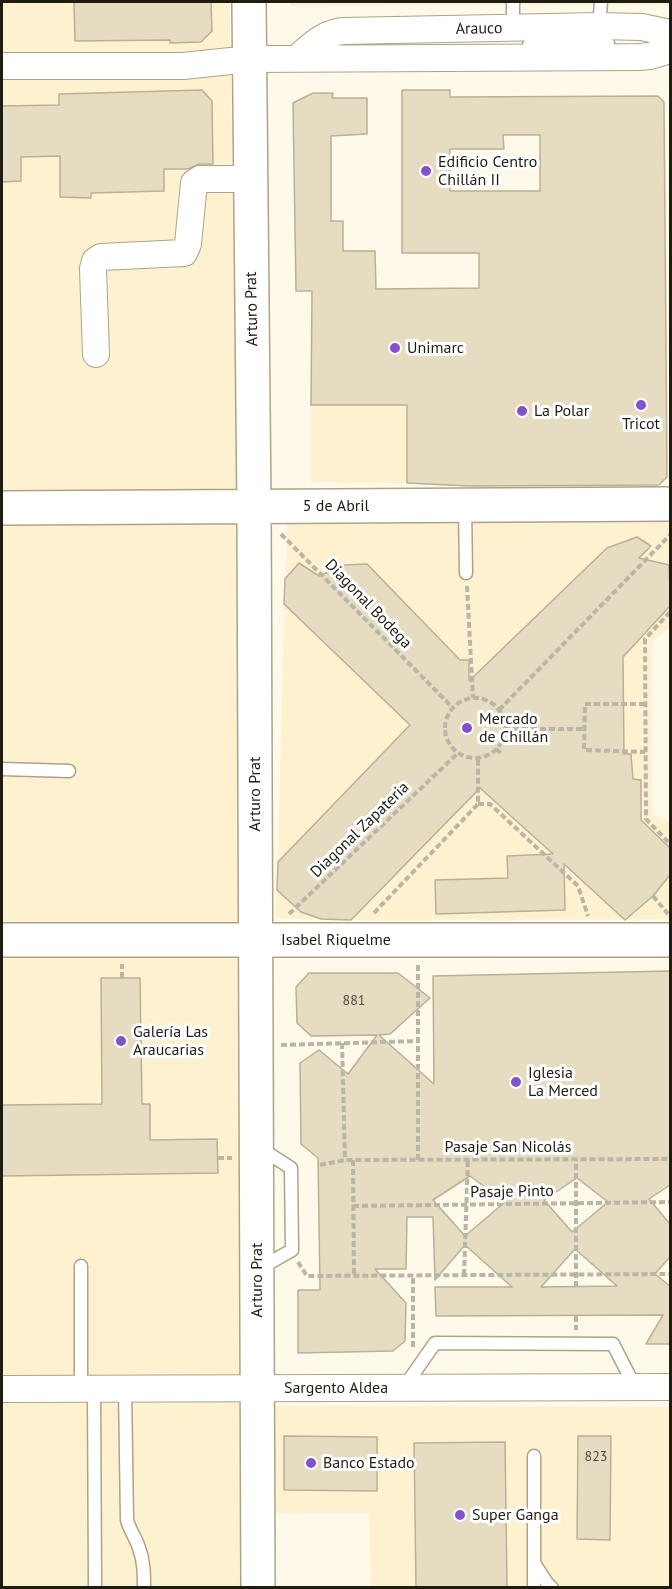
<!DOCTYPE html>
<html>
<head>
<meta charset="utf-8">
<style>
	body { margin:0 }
	#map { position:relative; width:672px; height:1589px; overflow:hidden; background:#fef9e8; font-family:"PT Sans",sans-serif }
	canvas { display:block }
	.frame { position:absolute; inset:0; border:3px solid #1f1c12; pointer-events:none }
</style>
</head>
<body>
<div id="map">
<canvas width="672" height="1589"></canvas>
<div class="frame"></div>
</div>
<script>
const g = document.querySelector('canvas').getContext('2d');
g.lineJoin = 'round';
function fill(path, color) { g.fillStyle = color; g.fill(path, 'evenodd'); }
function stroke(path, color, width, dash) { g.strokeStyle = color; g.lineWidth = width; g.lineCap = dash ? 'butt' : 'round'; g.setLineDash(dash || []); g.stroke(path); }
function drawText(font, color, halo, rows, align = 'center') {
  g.font = font + ' "PT Sans",sans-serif'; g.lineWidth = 6; g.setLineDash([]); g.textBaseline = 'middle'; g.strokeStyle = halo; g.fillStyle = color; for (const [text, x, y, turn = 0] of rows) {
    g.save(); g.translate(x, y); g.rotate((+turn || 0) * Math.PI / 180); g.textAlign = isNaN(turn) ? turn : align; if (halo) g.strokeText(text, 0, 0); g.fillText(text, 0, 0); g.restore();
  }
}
const built = new Path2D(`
	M2 2H229L249 957 252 1587 2 1588Z
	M291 2H670V4L291 6Z
	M311 405H407V483L311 482Z
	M670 519V627L652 642V814L670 822V919L351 920 276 918 287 521Z
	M268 1406 670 1407V1587H371L369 1513H268Z`);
const building = new Path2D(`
	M74 2H211L212 31 201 42 170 43V40L75 41Z
	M202 90 212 101 213 164H199L188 169H164V191L91 193V198L60 197V156L21 157V181L2 182V106L59 105V94Z
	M402 90H450V97L658 96 664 102 667 477 659 485 469 486 407 483V405H311L312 291H296L293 103 313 93H333L332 98H367V134L331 136V221H343V251H375L376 289 479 288V253H402ZM503 135H540V191H450V149H504Z
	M637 537 651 546 639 558 669 565 670 589V606L623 657 624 754H631L633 779 641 780V820L670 848V875L653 896 625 920 564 864 565 910 436 914 435 880 508 878 507 856 553 854 480 788 351 920 321 919 301 912 277 890 278 862 410 725 284 604 285 579 299 563 319 576 345 565 367 564 460 660H469V681L607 548Z
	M670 971V1185L649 1199 670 1224V1257L655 1274 670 1286V1344H646L663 1315 436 1316 435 1287H512L465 1245 435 1280 433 1217H407L406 1269H375L406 1303 405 1341 393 1351 298 1353V1290H320L318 1158 301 1144 300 1063 319 1050 348 1074 377 1035 311 1036 297 1023 296 987 309 973H398L430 998 390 1034 379 1035 434 1084 433 976ZM470 1176 505 1202 465 1236 433 1200ZM577 1178 608 1202 572 1232 544 1200ZM575 1249 617 1286 541 1287Z
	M101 978H140L142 1104H150V1140L217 1139 218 1173 2 1176V1105L102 1104Z
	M284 1436 377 1437V1491L284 1490Z
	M578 1436H611L610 1540 577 1539Z
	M505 1442 507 1587H416L414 1443Z`);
const path = new Path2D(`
	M281 534 453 708
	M467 586 473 698
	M670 612 645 639 646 819 670 844
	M445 728a30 30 0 1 1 60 0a30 30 0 1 1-60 0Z
	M645 704H585L584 750 645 752
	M499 710 670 535
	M504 729H584
	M496 749 501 753
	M478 804H490L578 886 588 916
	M653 896 668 914
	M374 913 478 804V758
	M289 914 458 753
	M122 978V964
	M342 1043 345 1160
	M281 1045 418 1041
	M218 1158H232
	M353 1160 354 1276
	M418 1160V965
	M320 1165 345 1160 670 1159
	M353 1206 670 1202
	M298 1262 307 1276 670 1274
	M464 1275 468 1159
	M576 1287V1159
	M576 1316V1330
	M413 1347V1276`);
const lane = new Path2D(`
	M513 2V28
	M599 26 601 2
	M529 45 608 43
	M465 507 466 573
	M2 769 69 771
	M259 1269 292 1250 291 1168 260 1148
	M405 1386 435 1343 613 1344 635 1387
	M81 1388V1266
	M94 1388 95 1585
	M125 1388 127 1520C130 1531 136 1538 139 1548 144 1561 144 1574 144 1588
	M534 1456V1563L547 1583 552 1588
	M534 1565V1588`);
const street = new Path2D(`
	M296 59C311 46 323 33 343 31L599 26 642 27 670 33
	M2 66H183L250 59 639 57 650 56 670 50
	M96 354 93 269 95 261 101 257 184 253 188 244 194 183 200 179H250
	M2 1389 670 1387`);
const secondary = new Path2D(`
	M249 2 254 507 258 1588
	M2 508 670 504
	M2 940H670`);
const markers = [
	[426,171,6,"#8252cb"],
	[395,348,6,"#8252cb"],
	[641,405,6,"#8252cb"],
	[522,411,6,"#8252cb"],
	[467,728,6,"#8252cb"],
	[121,1041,6,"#8252cb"],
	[516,1082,6,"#8252cb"],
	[311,1463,6,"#8252cb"],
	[460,1515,6,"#8252cb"]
];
const numberNames = [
	["881",354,1001],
	["823",596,1457]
];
const streetNames = [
	["Arauco",479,29,-1],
	["Arturo Prat",252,309,-91],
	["5 de Abril",336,506],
	["Diagonal Bodega",368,604,46],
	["Arturo Prat",255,794,-90],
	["Diagonal Zapateria",360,830,-44],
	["Isabel Riquelme",336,940],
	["Pasaje San Nicolás",508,1147],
	["Pasaje Pinto",512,1192,-1],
	["Arturo Prat",257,1280,-90],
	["Sargento Aldea",336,1388]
];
const poiNames = [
	["Edificio Centro",438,162],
	["Chillán II",438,180],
	["Unimarc",407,348],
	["La Polar",534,411],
	["Tricot",641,424,"center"],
	["Mercado",479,719],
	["de Chillán",479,737],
	["Galería Las",133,1032],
	["Araucarias",133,1050],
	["Iglesia",528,1073],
	["La Merced",528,1091],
	["Banco Estado",323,1463],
	["Super Ganga",472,1515]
];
fill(built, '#fdf1cf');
fill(building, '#e5dcc1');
stroke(building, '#b9b096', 1.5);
stroke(lane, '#aca389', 15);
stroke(street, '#aca389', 28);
stroke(secondary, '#aca389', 36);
stroke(path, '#bab6a7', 4, [6, 3]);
stroke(lane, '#fff', 12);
stroke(street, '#fff', 26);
stroke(secondary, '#fff', 33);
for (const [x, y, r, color] of markers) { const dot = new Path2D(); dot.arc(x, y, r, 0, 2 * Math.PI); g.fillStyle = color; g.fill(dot); stroke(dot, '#fff', 2); }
drawText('14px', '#504c3e', null, numberNames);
drawText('16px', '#1f1c12', '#fff', streetNames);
drawText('16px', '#1f1c12', '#fff', poiNames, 'left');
</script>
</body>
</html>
